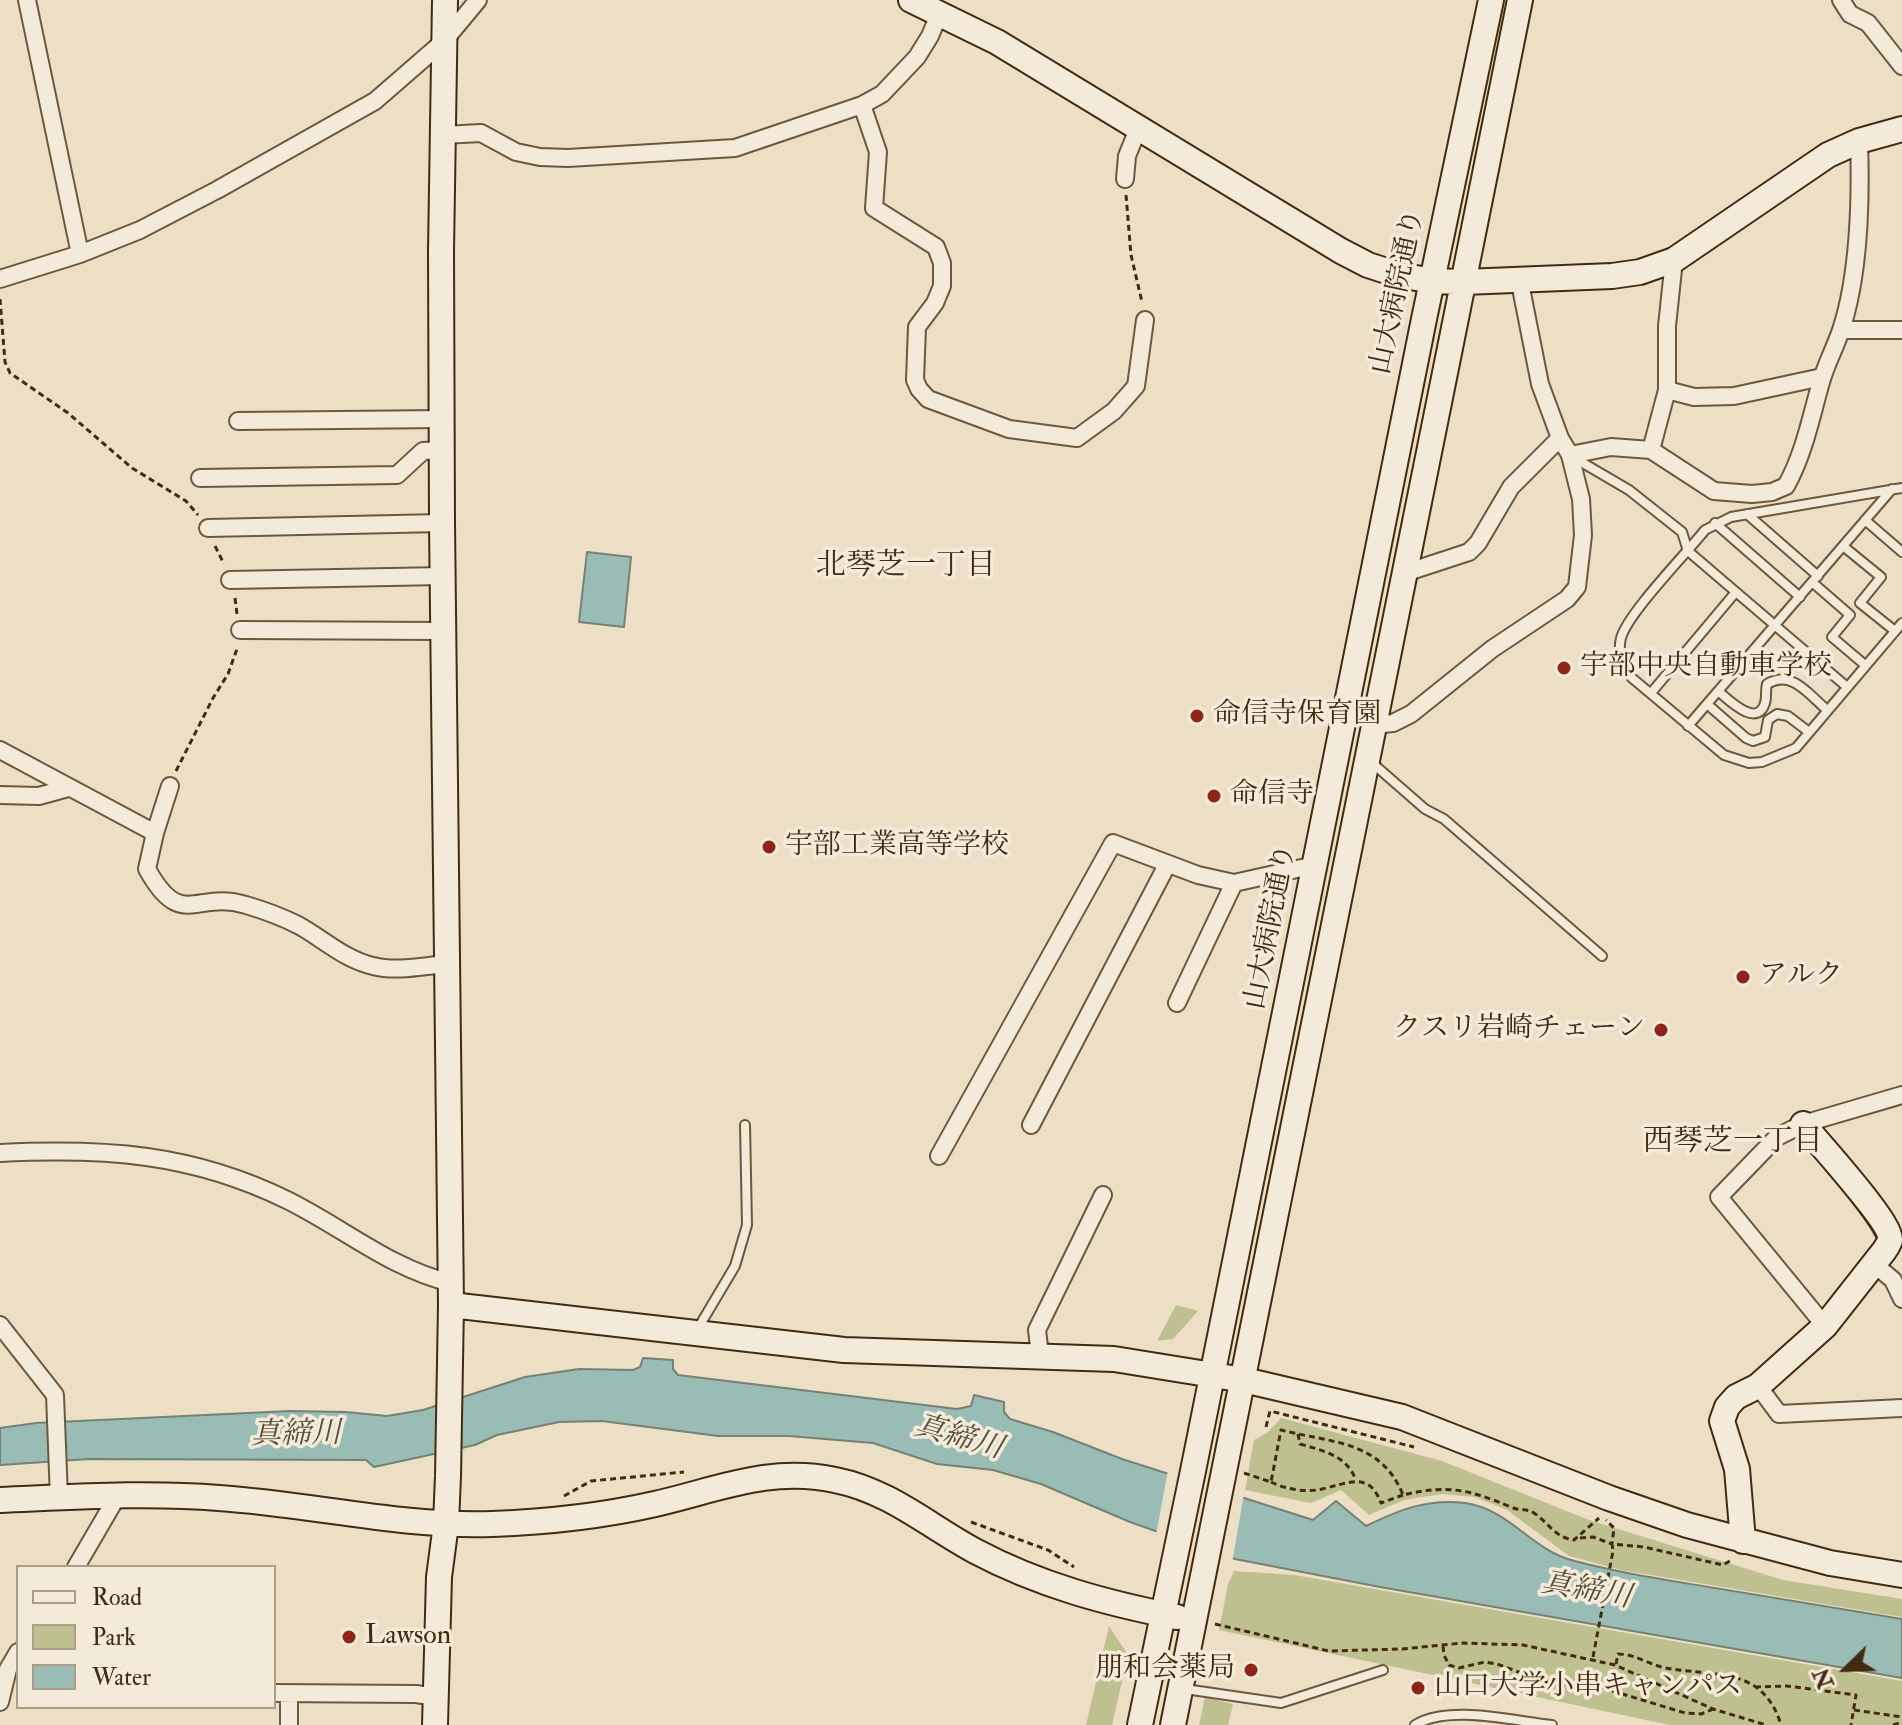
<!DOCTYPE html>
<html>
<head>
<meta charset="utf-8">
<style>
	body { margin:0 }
	#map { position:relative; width:1902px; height:1725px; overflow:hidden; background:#ecdfc5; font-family:"IM FELL Double Pica",serif }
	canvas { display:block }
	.legend { position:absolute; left:16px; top:1565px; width:260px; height:144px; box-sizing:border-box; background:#f3ead9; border:2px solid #ac9e88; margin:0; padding:10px 14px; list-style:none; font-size:24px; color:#422c0f }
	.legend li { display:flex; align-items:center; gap:16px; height:40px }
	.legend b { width:40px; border:2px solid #ac9e88 }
	.north { position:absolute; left:1806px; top:1629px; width:80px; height:80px; -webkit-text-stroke:6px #f3ead9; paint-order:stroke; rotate:247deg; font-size:22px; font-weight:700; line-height:32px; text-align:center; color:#422c0f }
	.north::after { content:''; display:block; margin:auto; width:28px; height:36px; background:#422c0f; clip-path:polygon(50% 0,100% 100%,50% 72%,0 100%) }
</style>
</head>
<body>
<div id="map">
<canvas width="1902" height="1725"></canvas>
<ul class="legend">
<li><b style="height:10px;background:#f3ead9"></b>Road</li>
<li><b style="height:22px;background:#bfc090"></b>Park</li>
<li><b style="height:22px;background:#99bcb5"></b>Water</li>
</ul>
<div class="north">N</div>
</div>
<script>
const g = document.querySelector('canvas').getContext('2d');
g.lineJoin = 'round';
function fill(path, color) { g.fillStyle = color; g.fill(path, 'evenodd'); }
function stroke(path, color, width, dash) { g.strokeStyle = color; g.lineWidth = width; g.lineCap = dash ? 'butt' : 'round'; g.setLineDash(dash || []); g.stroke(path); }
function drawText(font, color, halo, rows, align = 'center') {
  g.font = font + ' "IM FELL Double Pica","Noto Serif JP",serif'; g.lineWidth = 7; g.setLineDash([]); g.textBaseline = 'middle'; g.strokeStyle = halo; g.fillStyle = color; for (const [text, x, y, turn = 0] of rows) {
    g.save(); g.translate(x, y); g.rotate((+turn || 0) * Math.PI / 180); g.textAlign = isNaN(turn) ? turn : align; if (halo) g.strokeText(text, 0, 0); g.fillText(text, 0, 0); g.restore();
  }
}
const green = new Path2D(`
	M1176 1305 1198 1311 1173 1339 1157 1341Z
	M1281 1418 1442 1461 1589 1520 1783 1580 1902 1599V1617L1621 1570 1569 1556 1507 1510 1475 1497 1442 1494 1404 1500 1369 1515 1341 1490 1311 1503 1245 1490 1254 1440 1268 1432Z
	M1234 1571 1294 1575 1902 1681V1725H1670L1219 1630 1228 1584Z
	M1109 1626 1128 1655 1112 1725H1086Z
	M1205 1697 1233 1704 1228 1725H1199Z`);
const water = new Path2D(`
	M587 552 631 557 624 627 579 622Z
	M643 1358 673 1360V1369L678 1375 957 1409 971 1406 974 1395 1004 1402V1412L1010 1419 1053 1432 1122 1459 1313 1520 1336 1501 1366 1526C1399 1510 1428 1498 1465 1503 1509 1509 1531 1549 1571 1560 1619 1573 1667 1580 1715 1588 1777 1598 1840 1609 1902 1619V1678L1380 1587 1235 1559 1130 1522 1041 1484 993 1470 937 1464 873 1443 789 1436H718L602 1421 559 1422 497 1435 475 1445 374 1467 366 1460 89 1459 0 1465V1428L36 1423 290 1411 346 1412 387 1416 423 1410 525 1377 579 1369 633 1370 640 1367Z`);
const pier = new Path2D(`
	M1168 1470 1244 1494 1232 1563 1156 1535Z`);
const path = new Path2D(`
	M1126 195 1131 255 1142 302
	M0 299 5 362 10 373 68 413 132 468 186 501 198 515
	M215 546 224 564
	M235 598 237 614
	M176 771 213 698 228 674 238 646
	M1266 1427 1270 1411 1414 1447
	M1298 1434 1300 1444C1324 1451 1346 1455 1356 1480
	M1244 1473 1271 1482 1281 1430C1331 1443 1381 1440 1403 1495 1448 1484 1470 1490 1511 1507 1519 1511 1526 1508 1534 1513 1549 1523 1555 1538 1574 1540L1599 1518
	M1271 1482C1285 1489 1306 1493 1322 1489 1349 1483 1369 1471 1381 1503L1403 1495
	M564 1496 591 1481 684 1472
	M971 1522 1048 1550 1074 1567
	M1580 1538 1593 1537 1612 1544 1614 1528 1606 1520
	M1215 1624 1329 1651 1402 1649 1463 1643 1523 1645 1615 1665 1713 1709 1766 1725
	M1443 1646 1444 1655 1449 1665 1459 1668 1485 1662 1497 1664 1557 1686 1583 1682 1685 1713 1701 1714 1713 1709
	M1593 1657 1613 1551 1612 1544 1644 1547 1723 1565 1733 1559
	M1616 1664 1618 1654C1636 1654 1649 1665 1666 1668 1713 1677 1763 1665 1781 1725
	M1755 1687 1787 1686 1856 1695 1851 1725
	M1854 1710 1902 1717
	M1893 1725 1902 1722`);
const lane = new Path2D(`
	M1571 456 1629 490 1682 532 1688 551 1847 687
	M1902 488 1731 517 1705 530C1686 554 1628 613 1621 638 1617 653 1623 666 1632 678L1724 755 1749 763 1762 762 1796 748 1902 623
	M1747 514 1818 576
	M1865 520 1902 552
	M1715 523 1800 597
	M1843 546 1881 577 1860 603 1895 631
	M1812 582 1850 615 1832 637 1865 665
	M1718 691C1728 699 1757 729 1765 703 1767 697 1765 691 1767 684 1792 669 1809 695 1827 710
	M1651 693 1735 593
	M1707 704 1746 738 1753 741 1765 737 1768 720 1777 714 1788 716 1809 732
	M1688 726 1892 489
	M1370 761 1425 809 1444 819 1602 956
	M697 1330 735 1266 747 1225 745 1125
	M1185 1689 1281 1703 1383 1670
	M1415 1725C1449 1704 1513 1721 1552 1725`);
const street = new Path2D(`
	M27 0 80 254
	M1841 0 1850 14 1868 23 1902 66
	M862 105 878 152 874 208 936 247 942 263V286L935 303 917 327 915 380 919 389 928 399 1009 429 1077 438 1114 411 1136 386 1145 320
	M443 135 481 133 516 152 540 157 568 158 735 148 862 105 882 94 917 57 930 36 940 12
	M1125 179 1127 156 1138 129
	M0 279 80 254 140 230 217 190 375 101 444 41 478 0
	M1841 330H1902
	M1667 390 1694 397 1734 396 1822 377
	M238 421 443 419
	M1651 450 1667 390V326L1674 260
	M1570 455 1611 447 1651 450 1714 491 1752 494 1772 492 1786 486C1804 454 1811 417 1821 382 1826 364 1835 348 1841 330 1859 276 1861 198 1859 141
	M200 478 397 475 423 451 443 450
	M208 528 442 523
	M1405 573 1469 552 1478 543 1511 487 1560 438
	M230 580 443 576
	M240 630 443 631
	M1373 725 1393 723 1411 714 1492 649 1567 599 1577 587 1583 535 1581 499 1570 455 1560 438 1540 384 1519 278
	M0 750 155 833 147 869C182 932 196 889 246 905 263 910 282 917 298 925 322 938 345 960 373 966 396 972 423 966 446 964
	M0 795 39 796 68 788
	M155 833 170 786
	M1177 1003 1234 883
	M1031 1125 1167 865
	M0 1153C105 1148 191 1153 287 1200 342 1227 391 1269 451 1283
	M939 1156 1113 843 1198 875 1234 883 1315 865
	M1874 1264 1893 1280 1902 1299
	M0 1325 55 1395 59 1498
	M1825 1326 1719 1197 1777 1137 1803 1124 1902 1095
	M1040 1355 1037 1330 1103 1195
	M1758 1386 1779 1414 1902 1408
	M76 1567 118 1495
	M274 1693 416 1694 436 1697
	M0 1702 8 1669 18 1652
	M289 1725V1694`);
const secondary = new Path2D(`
	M911 0 997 42 1341 251 1368 265 1399 275 1433 281 1464 282 1612 276 1640 272 1674 260 1828 155 1859 141 1902 129
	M451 1305 844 1350 1114 1359 1244 1380 1402 1417 1609 1498 1687 1525 1830 1563 1902 1575
	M0 1500C73 1497 147 1492 219 1498 310 1504 401 1527 492 1524 547 1522 602 1516 655 1504 717 1490 769 1466 835 1480 890 1491 927 1525 975 1551 1039 1585 1106 1603 1177 1617
	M1743 1541 1737 1469 1722 1421 1727 1407 1736 1397 1758 1386 1825 1326 1884 1251C1886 1248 1889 1244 1890 1240 1892 1223 1817 1141 1803 1124
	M435 1725 439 1577 446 1524 448 1476 451 1305 442 523 441 251 445 0
	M1140 1725 1193 1471 1424 319 1491 0
	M1173 1725 1520 0`);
const markers = [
	[1564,668,8,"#8f2418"],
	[1197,716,8,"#8f2418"],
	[1214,796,8,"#8f2418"],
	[769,847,8,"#8f2418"],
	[1743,977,8,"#8f2418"],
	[1661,1030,8,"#8f2418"],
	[349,1637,8,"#8f2418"],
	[1251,1670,8,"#8f2418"],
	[1418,1688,8,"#8f2418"]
];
const streetNames = [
	["山大病院通り",1399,292,-78],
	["山大病院通り",1272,927,-79]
];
const poiNames = [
	["宇部中央自動車学校",1580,668],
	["命信寺保育園",1213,716],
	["命信寺",1230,796],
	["宇部工業高等学校",785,847],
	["アルク",1759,977],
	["クスリ岩崎チェーン",1645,1030,"right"],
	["Lawson",365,1637],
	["朋和会薬局",1235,1670,"right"],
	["山口大学小串キャンパス",1434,1688]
];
const neighbourhoodNames = [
	["北琴芝一丁目",906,568],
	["西琴芝一丁目",1733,1144]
];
const waterNames = [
	["真締川",296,1436,-1],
	["真締川",958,1439,16],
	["真締川",1586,1592,10]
];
fill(green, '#bfc090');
fill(water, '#99bcb5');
stroke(water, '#768273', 2);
fill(pier, '#ecdfc5');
stroke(lane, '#6c593c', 12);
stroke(street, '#6c593c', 20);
stroke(secondary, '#422c0f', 28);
stroke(path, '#422c0f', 3, [6, 4]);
stroke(lane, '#f3ead9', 8);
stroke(street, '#f3ead9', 16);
stroke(secondary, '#f3ead9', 24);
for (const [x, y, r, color] of markers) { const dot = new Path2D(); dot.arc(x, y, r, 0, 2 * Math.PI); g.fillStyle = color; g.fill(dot); stroke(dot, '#f3ead9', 3); }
drawText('28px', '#422c0f', '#f3ead9', streetNames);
drawText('28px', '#422c0f', '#f3ead9', poiNames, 'left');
drawText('30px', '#422c0f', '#f3ead9', neighbourhoodNames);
drawText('italic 30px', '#585038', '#f3ead9', waterNames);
</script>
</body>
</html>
